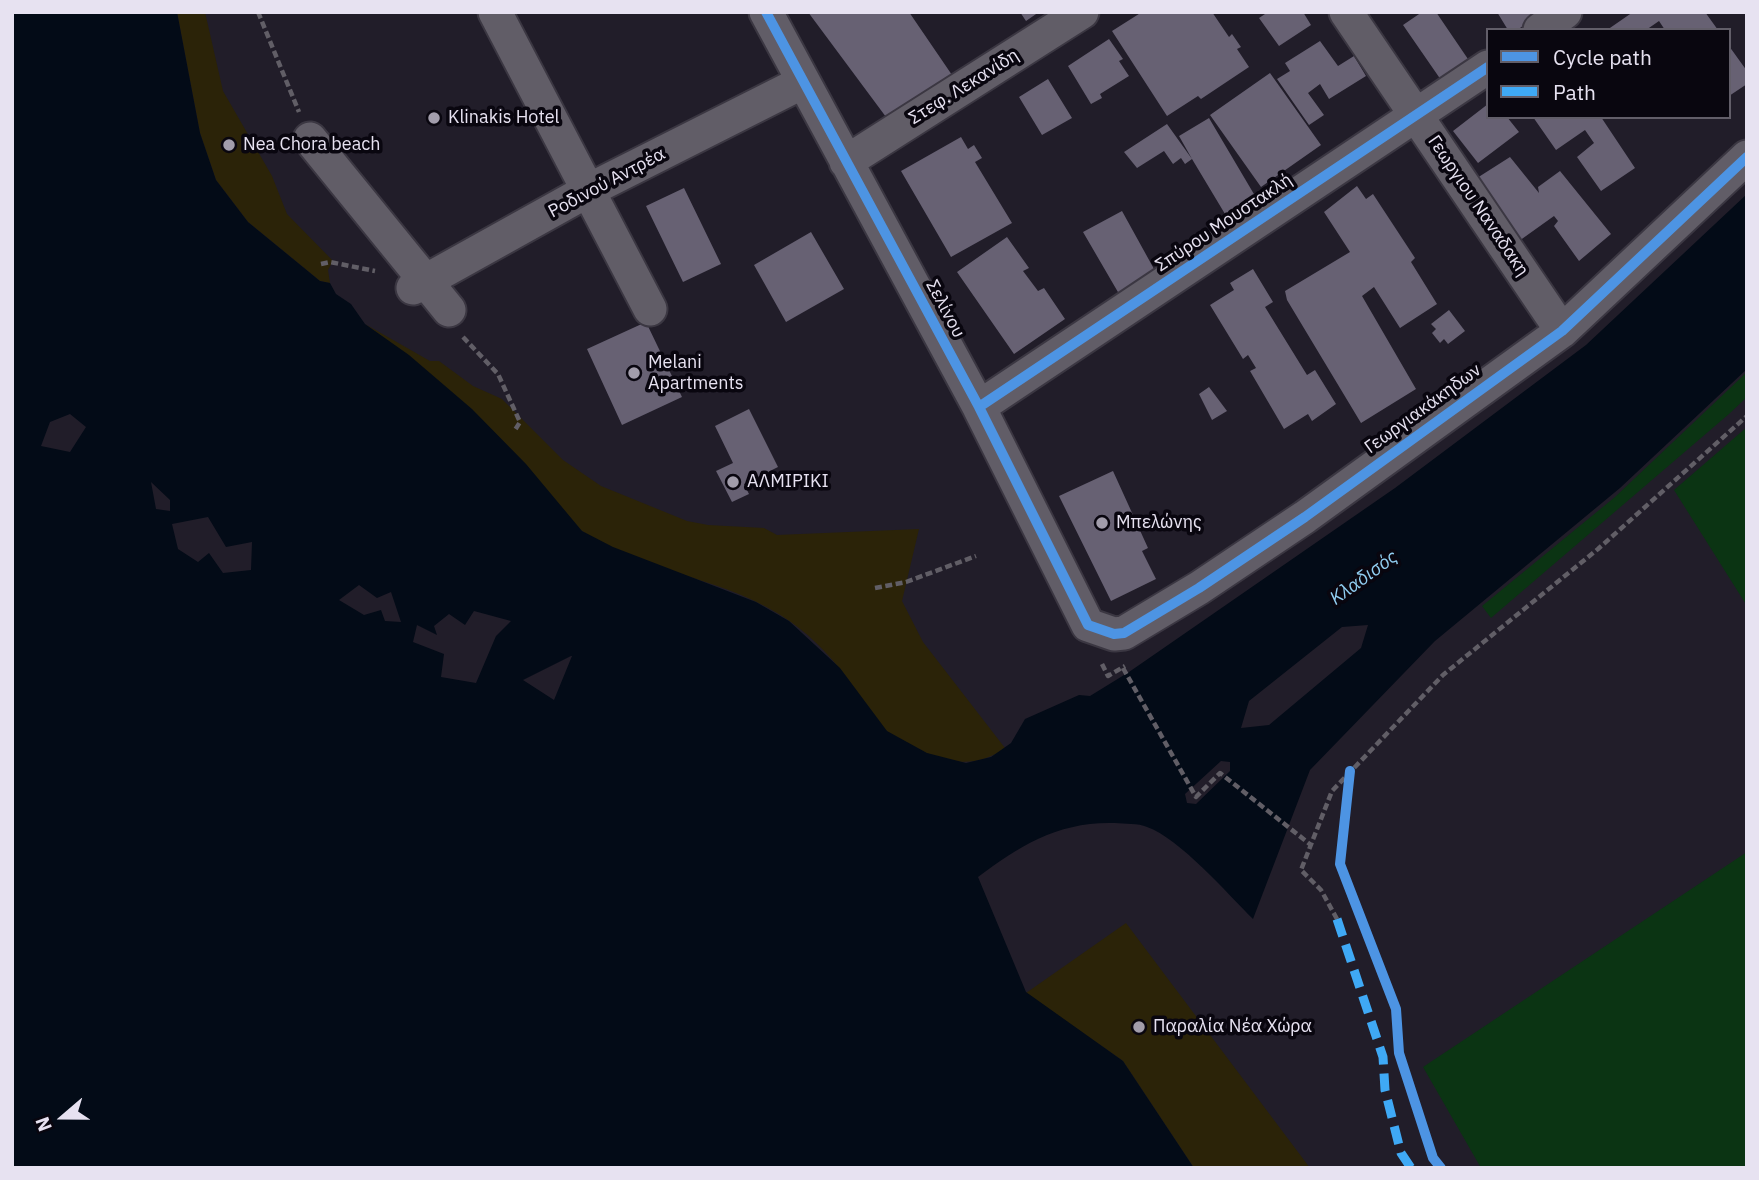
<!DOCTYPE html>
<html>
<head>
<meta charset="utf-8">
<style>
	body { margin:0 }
	#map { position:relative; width:1759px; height:1180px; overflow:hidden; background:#211d29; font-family:"IBM Plex Sans",sans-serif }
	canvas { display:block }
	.frame { position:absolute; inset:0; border:14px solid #e7e2f1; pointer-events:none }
	.legend { position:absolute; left:1486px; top:28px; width:245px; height:91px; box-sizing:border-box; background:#09060f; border:2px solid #625e69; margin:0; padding:9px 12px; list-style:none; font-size:21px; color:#e7e2f1 }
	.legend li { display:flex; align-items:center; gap:14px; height:35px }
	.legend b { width:35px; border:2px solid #625e69 }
	.north { position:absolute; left:28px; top:1082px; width:70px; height:70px; -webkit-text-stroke:5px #09060f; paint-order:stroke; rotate:250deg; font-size:19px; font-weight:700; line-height:28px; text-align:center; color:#e7e2f1 }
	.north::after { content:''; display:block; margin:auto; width:24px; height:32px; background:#e7e2f1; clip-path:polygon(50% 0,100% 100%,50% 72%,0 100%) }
</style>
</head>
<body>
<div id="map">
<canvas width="1759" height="1180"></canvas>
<div class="frame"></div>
<ul class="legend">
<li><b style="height:9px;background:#4d94e3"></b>Cycle path</li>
<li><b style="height:9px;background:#3fa9f5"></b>Path</li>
</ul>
<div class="north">N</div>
</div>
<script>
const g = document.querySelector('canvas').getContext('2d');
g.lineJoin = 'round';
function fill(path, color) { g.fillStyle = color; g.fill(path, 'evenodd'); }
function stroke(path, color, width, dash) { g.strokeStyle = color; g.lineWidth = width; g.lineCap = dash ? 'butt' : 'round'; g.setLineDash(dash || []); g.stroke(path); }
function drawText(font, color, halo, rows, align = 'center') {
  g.font = font + ' "IBM Plex Sans",sans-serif'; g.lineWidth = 7; g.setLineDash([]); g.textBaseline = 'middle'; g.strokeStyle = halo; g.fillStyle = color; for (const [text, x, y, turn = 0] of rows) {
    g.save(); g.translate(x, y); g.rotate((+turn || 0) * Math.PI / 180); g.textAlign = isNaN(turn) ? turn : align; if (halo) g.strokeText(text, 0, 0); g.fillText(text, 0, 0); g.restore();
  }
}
const green = new Path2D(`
	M1747 372V397L1729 414 1491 618 1482 606 1615 497Z
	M1747 427V606L1674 490Z
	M1747 852V1168H1481L1423 1067Z`);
const sand = new Path2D(`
	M177 12H205L223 91 272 176 287 214 333 261 328 270 330 283 320 281 248 222 216 180 200 133Z
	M365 324 430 361H439L473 386 502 399 563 460 601 486 687 521 708 525 764 528 777 535 919 529 902 601 923 642 1005 748C980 766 954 765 926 753 913 747 899 740 888 732 874 721 864 700 853 686 836 662 815 639 791 622 728 577 645 574 582 531 558 514 544 484 524 463 475 411 422 365 365 324Z
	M1126 923 1310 1168H1194L1123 1061 1026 993Z`);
const water = new Path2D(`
	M12 12H177L200 133 216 180 248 222 320 281 330 283 336 294 351 304 365 324 409 355 472 409 526 464 582 531 613 547 756 602 789 621 840 668 887 731 927 753 966 763 991 757 1011 743 1025 719 1079 695 1090 696 1129 672 1395 488 1586 345 1747 194V369L1620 488 1435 641 1310 770 1253 919C1228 894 1179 838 1147 827 1138 823 1125 824 1115 823 1060 821 1020 845 978 877L1026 992 1123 1061 1194 1168H12ZM70 414 86 427 70 452 41 446 50 422ZM151 482 170 500V511L156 509ZM208 517 226 547 252 542 251 570 223 573 209 553 198 562 178 549 172 524ZM359 585 377 598 391 592 401 622 385 621 381 610 364 615 339 600ZM474 611 511 621 496 636 476 683 441 677 444 654 413 642 417 625 437 635 434 626 449 614 465 625ZM1368 625 1361 648 1269 725 1241 728 1249 701 1342 627ZM572 656 554 700 523 680 571 656ZM1221 761 1230 762V771L1196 804 1187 803 1185 794Z`);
const building = new Path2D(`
	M808 12H909L952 75 886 117Z
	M1020 12H1039L1026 21Z
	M1142 12H1212L1229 37 1232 34 1241 47 1237 49 1249 67 1201 99 1198 96 1167 116 1112 31Z
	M1268 12H1303L1311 25 1279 46 1259 18Z
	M1422 12H1436L1470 62 1441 80 1403 25Z
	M1497 12H1544L1517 30H1508Z
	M1633 12H1705L1718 30H1665L1659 21 1646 30H1607Z
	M1109 39 1123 59 1119 61 1129 76 1100 94 1102 98 1091 104 1068 66Z
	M1320 41 1338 66 1354 56 1366 76 1329 99 1320 84 1308 93 1324 115 1309 125 1277 79 1290 71 1285 63Z
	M1729 46 1747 71V84L1729 96Z
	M1270 73 1321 145 1261 187 1210 115Z
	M1048 79 1072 118 1042 135 1019 97Z
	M1488 104V117H1507L1519 132 1478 163 1453 131Z
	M1533 117H1601L1635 168 1601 191 1577 157 1594 143 1585 130 1556 150Z
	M1209 118 1261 206 1231 224 1192 159 1185 164 1181 158 1173 164 1164 151 1137 168 1124 152 1167 124 1192 159 1179 136Z
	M961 137 968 149 974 145 982 158 975 162 1012 223 951 257 901 171Z
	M1510 157 1539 193 1538 187 1560 171 1611 234 1579 261 1554 226 1558 221 1554 216 1519 241 1477 178Z
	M1357 186 1366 199 1373 194 1415 258 1411 262 1437 304 1400 328 1374 287 1362 296 1416 389 1361 423 1287 300 1285 291 1350 252 1324 212Z
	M684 188 721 264 683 282 646 206Z
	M1122 211 1159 278 1122 299 1083 232Z
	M811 232 844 289 786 322 754 265Z
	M1007 237 1029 268 1023 271 1038 291 1044 288 1065 319 1014 354 957 272Z
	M1253 269 1273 302 1265 307 1307 375 1315 370 1336 404 1312 421 1308 414 1284 429 1250 371 1256 368 1248 355 1243 359 1210 305 1234 290 1230 283Z
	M1449 310 1465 331 1448 344 1444 339 1440 343 1432 333 1436 329 1431 324Z
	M646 322 682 397 622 425 587 349Z
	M1209 387 1227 411 1212 420 1199 394Z
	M749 409 778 467 744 484 749 494 732 502 716 471 733 463 715 426Z
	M1113 471 1148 548 1142 551 1156 579 1111 601 1059 496Z`);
const path = new Path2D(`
	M258 12 299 112
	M321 264 330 262 375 271
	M463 337 498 374 520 422 515 430
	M875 588 906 582 976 556
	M1102 664 1108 676 1125 666
	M1123 668 1196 797 1220 773 1311 845
	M1337 919 1321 890 1301 870 1332 791 1443 675 1598 549 1747 416`);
const minor = new Path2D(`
	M495 12 650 309
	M766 12 979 407 1088 625 1114 634 1124 633 1199 588 1305 517 1562 331 1747 157
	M1346 12 1562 331
	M1540 30 1565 12
	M310 139 449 310
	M846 162 1082 12
	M413 288 589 190 803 82
	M979 407 1488 67`);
const quiet = new Path2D(`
	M1337 919 1383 1057 1385 1090 1401 1153 1411 1168`);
const cycleway = new Path2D(`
	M766 12 979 407 1088 625 1114 634 1124 633 1199 588 1305 517 1562 331 1747 157
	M979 407 1488 67
	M1350 771 1340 864 1396 1009 1399 1053 1433 1158 1441 1168`);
const markers = [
	[434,118,7,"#a29dab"],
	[229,145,7,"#a29dab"],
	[634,373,7,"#a29dab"],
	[733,482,7,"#a29dab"],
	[1102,523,7,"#a29dab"],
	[1139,1027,7,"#a29dab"]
];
const streetNames = [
	["Στεφ. Λεκανίδη",964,87,-32],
	["Ροδινού Αντρέα",607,183,-28],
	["Γεωργιου Ναναδακη",1478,206,56],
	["Σπύρου Μουστακλή",1224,223,-34],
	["Σελίνου",945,309,62],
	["Γεωργιακάκηδων",1423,409,-36]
];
const poiNames = [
	["Klinakis Hotel",448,118],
	["Nea Chora beach",243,145],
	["Melani",648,363],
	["Apartments",648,384],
	["ΑΛΜΙΡΙΚΙ",747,482],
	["Μπελώνης",1116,523],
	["Παραλία Νέα Χώρα",1153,1027]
];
const waterNames = [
	["Κλαδισός",1364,578,-36]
];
fill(green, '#0b3413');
fill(sand, '#2b2308');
fill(water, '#030b17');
fill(building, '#676173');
stroke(minor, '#3b3742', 37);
stroke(path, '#615e66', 4.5, [7, 3.5]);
stroke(minor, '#615d67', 33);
stroke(quiet, '#3fa9f5', 9, [18, 9]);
stroke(cycleway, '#4d94e3', 10);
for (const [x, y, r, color] of markers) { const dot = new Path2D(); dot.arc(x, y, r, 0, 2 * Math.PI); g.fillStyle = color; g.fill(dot); stroke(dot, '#09060f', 2.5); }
drawText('18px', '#e7e2f1', '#09060f', streetNames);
drawText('18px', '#e7e2f1', '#09060f', poiNames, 'left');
drawText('italic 19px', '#91cef1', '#09060f', waterNames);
</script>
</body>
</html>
